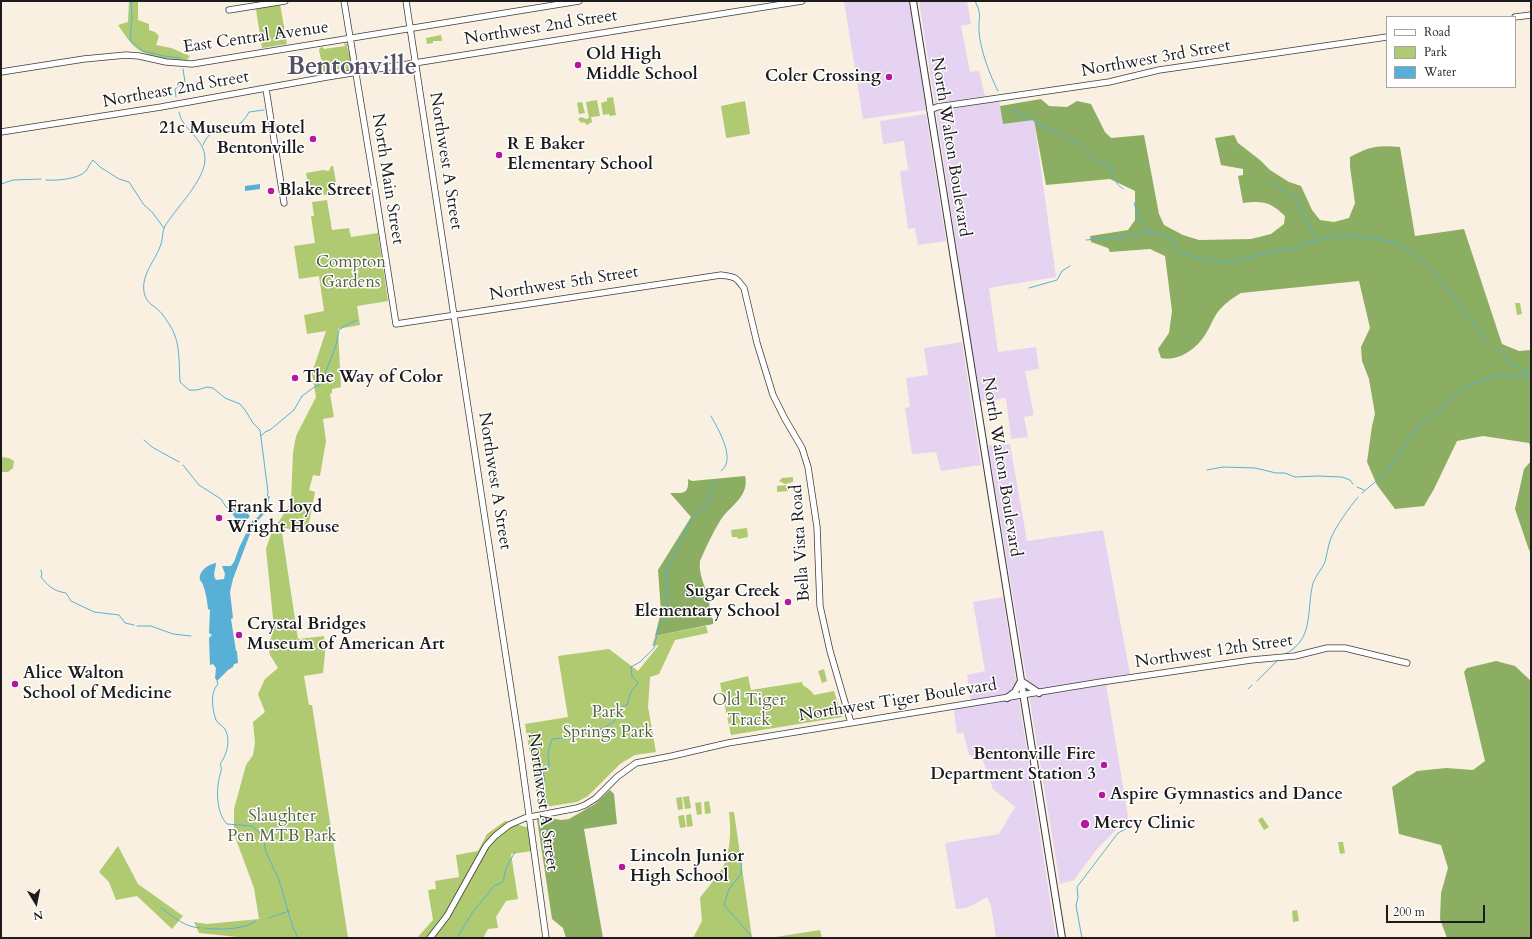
<!DOCTYPE html>
<html>
<head>
<meta charset="utf-8">
<style>
	body { margin:0 }
	#map { position:relative; width:1532px; height:939px; overflow:hidden; background:#f9f0e2; font-family:Cardo,serif }
	canvas { display:block }
	.frame { position:absolute; inset:0; border:2px solid #1c1c1c; pointer-events:none }
	.legend { position:absolute; left:1386px; top:16px; width:130px; height:72px; box-sizing:border-box; background:#fff; border:1px solid #a4a4a4; margin:0; padding:5px 7px; list-style:none; font-size:12px; color:#1c1c1c }
	.legend li { display:flex; align-items:center; gap:8px; height:20px }
	.legend b { width:20px; border:1px solid #a4a4a4 }
	.north { position:absolute; left:16px; top:883px; width:40px; height:40px; -webkit-text-stroke:3px #fff; paint-order:stroke; rotate:170deg; font-size:11px; font-weight:700; line-height:16px; text-align:center; color:#1c1c1c }
	.north::after { content:''; display:block; margin:auto; width:14px; height:18px; background:#1c1c1c; clip-path:polygon(50% 0,100% 100%,50% 72%,0 100%) }
	.scale { position:absolute; left:1386px; top:905px; width:99px; height:18px; box-sizing:border-box; border:2px solid #1c1c1c; border-top:0; padding-left:5px; font-size:12px; line-height:14px; white-space:nowrap; color:#1c1c1c; -webkit-text-stroke:3px #fff; paint-order:stroke }
</style>
</head>
<body>
<div id="map">
<canvas width="1532" height="939"></canvas>
<div class="frame"></div>
<ul class="legend">
<li><b style="height:5px;background:#fff"></b>Road</li>
<li><b style="height:11px;background:#afca71"></b>Park</li>
<li><b style="height:11px;background:#59b0d6"></b>Water</li>
</ul>
<div class="north">N</div>
<div class="scale">200 m</div>
</div>
<script>
const g = document.querySelector('canvas').getContext('2d');
g.lineJoin = 'round';
function fill(path, color) { g.fillStyle = color; g.fill(path, 'evenodd'); }
function stroke(path, color, width, dash) { g.strokeStyle = color; g.lineWidth = width; g.lineCap = dash ? 'butt' : 'round'; g.setLineDash(dash || []); g.stroke(path); }
function drawText(font, color, halo, rows, align = 'center') {
  g.font = font + ' Cardo,serif'; g.lineWidth = 3; g.setLineDash([]); g.textBaseline = 'middle'; g.strokeStyle = halo; g.fillStyle = color; for (const [text, x, y, turn = 0] of rows) {
    g.save(); g.translate(x, y); g.rotate((+turn || 0) * Math.PI / 180); g.textAlign = isNaN(turn) ? turn : align; if (halo) g.strokeText(text, 0, 0); g.fillText(text, 0, 0); g.restore();
  }
}
const built = new Path2D(`
	M844 1H909L926 110 863 119Z
	M919 1H967L971 24 961 26 970 72 979 71 985 96 935 104Z
	M999 101 1003 124 1034 120 1056 277 989 288 998 352 1036 347 1039 369 1025 371 1034 415 1024 417 1028 437 1011 439 1006 398 980 402 936 111Z
	M926 114 946 241 918 245 915 228 908 229 900 171 908 170 904 141 883 144 880 121Z
	M962 342 981 465 941 471 936 452 912 454 905 408 910 407 906 378 928 375 924 348Z
	M1010 444 1027 541 1103 530 1130 674 1105 678 1129 823 1118 828 1097 849 1074 880 1060 884 988 445Z
	M1003 597 1056 938H996L991 906 987 897 967 908 956 909 945 843 999 834 1015 807 993 789 982 758 969 755 963 732 957 734 953 704 971 700 967 675 985 671 973 602Z`);
const green = new Path2D(`
	M129 1H138V20L149 24V30L155 32 159 36 156 45 171 48 190 56 186 61C167 60 144 58 131 43 126 37 122 31 118 25L128 22Z
	M280 4 287 44 262 48 256 9Z
	M441 35 442 41H433V43L427 44 426 38Z
	M344 43 347 44 348 46 347 47 350 55 351 69 348 71 346 69 326 72 327 75 324 74 319 50 320 48 322 47 324 49 345 46Z
	M613 97 616 115 610 116 609 114 603 115 601 103 607 101V98Z
	M597 100 600 116 591 117 592 122 587 125 584 122 581 123 578 119 581 117 586 119 589 118 586 102Z
	M745 101 750 134 727 138 726 137 721 106Z
	M582 102 585 113 579 114 577 103Z
	M331 166H333L338 193 315 196 314 189 308 183 306 173 323 170 329 171Z
	M327 200 332 230 349 228 351 237 378 233 388 301 357 306 360 325 338 329 341 387 332 389V393L330 394 334 417 323 419 326 441 320 476 313 475 309 490 315 492 307 533 285 528 282 533 298 639 324 636 325 653 323 673 304 676 309 705H312L348 938H247L199 933 194 922 207 924 259 919 254 888 234 834V809L246 765 253 755 255 743 253 722 265 712 258 694 265 679 278 668 270 655 268 647 274 628 266 549 271 534 291 502 293 453 296 436 316 397 312 373 326 331 307 334 304 315 324 311 319 276 299 279 294 246 315 243 311 216H314L312 202Z
	M1520 303 1522 314 1517 315 1515 303Z
	M1 457 9 458 14 461 13 468 8 472H1Z
	M793 477V482L785 484 779 481 782 478Z
	M787 485 788 491 777 492V486Z
	M747 528 748 537 738 539 737 537H732L731 530Z
	M706 626 708 633 675 640 659 674 650 677 648 707 656 752 635 755 620 764 588 796 577 802 539 808 525 724 568 717 558 656 609 649 638 671 659 645 652 646 655 636Z
	M824 669 827 681 822 683 818 671Z
	M748 676 751 690 802 682 803 685 811 691 814 695 834 691 842 717 731 735 720 683Z
	M689 796 691 808 685 809 683 797Z
	M682 797 683 809 678 810 676 798Z
	M709 801 711 813 705 814 704 802Z
	M701 802 702 814 697 815 695 803Z
	M729 812H734L752 938H693L702 921 700 898C707 888 719 875 724 865 731 848 731 830 729 812Z
	M691 814 693 826 687 827 686 815Z
	M684 815 686 827 680 828 678 816Z
	M1262 817 1269 827 1264 830 1258 820Z
	M505 821 529 828 532 851 511 854 518 899 506 901 496 917 498 928 488 929 483 938H417L433 920 428 890 436 889 435 881 459 877 456 855 478 851 487 834Z
	M1338 842H1343L1345 853 1340 854Z
	M118 846 138 884 183 916 172 929 137 896 116 900 109 882 99 872Z
	M1297 910 1299 921 1293 922 1292 911Z
	M820 930 822 938H769Z`);
const forest = new Path2D(`
	M1041 99 1049 106 1067 107 1077 101 1091 104 1105 132 1111 138 1144 135 1159 214 1164 225 1183 235 1199 240 1251 239 1271 234 1284 224 1285 216C1269 201 1263 201 1243 203L1238 176 1243 175V169L1221 165 1215 138 1234 135 1238 143 1260 160 1270 170 1289 182 1301 186 1312 210 1320 220 1334 222 1349 218 1355 203 1350 167V157C1370 146 1378 145 1400 147L1415 236 1464 229 1502 344 1519 351 1531 350V450L1529 443 1483 436 1457 441 1434 489 1424 506 1395 509 1377 485 1367 462 1372 426 1375 414 1369 379 1362 361 1361 347 1370 328 1359 281 1241 293C1231 299 1224 304 1217 313 1212 320 1210 328 1205 335 1196 349 1178 362 1161 358L1158 349 1169 333 1172 311 1165 256 1150 249 1110 252 1108 248 1091 242 1090 236 1128 230 1135 220V191L1110 179 1046 185 1034 120 1003 124 1000 106Z
	M1531 461V552L1529 550 1515 509 1524 469Z
	M745 476C750 497 729 506 720 521 712 534 706 547 700 561 698 574 706 588 709 600 710 607 709 613 713 619V624L655 636 661 612 658 570 691 517 670 493C683 493 689 495 688 479L692 481Z
	M1496 661 1515 666 1531 681V938H1447L1440 919 1441 893 1448 868 1441 845 1399 834 1392 787 1417 771 1446 768 1473 770 1485 761 1464 672 1467 668Z
	M610 790 614 794 617 824 584 829 603 938H566L563 928 552 919 537 819 549 818 561 820 569 819 595 804Z`);
const water = new Path2D(`
	M260 184V189L245 191V186Z
	M270 496 267 507 263 515 253 526 233 579 230 592 233 618 231 619 236 651H237L238 663 234 664 233 667 228 670 217 681 215 678 216 668 213 664 210 665 209 638 212 635 209 633 210 610 208 609C207 601 206 592 203 585 203 583 201 582 200 580 198 571 209 564 216 563 216 569 212 574 216 580L224 579 225 574 222 566H231L234 562 239 548 252 521 258 517 264 508 266 497Z
	M234 508H236L235 510 247 513 250 516 244 524 239 523 231 512V510Z`);
const stream = new Path2D(`
	M131 1 132 18 130 40 143 51 164 56 181 58
	M975 1C983 17 978 17 979 31 980 49 990 76 998 91
	M176 97 175 89 185 82 183 69
	M1011 109 1029 117 1039 125 1059 134
	M179 112C182 130 205 138 205 159 205 180 176 208 165 226 162 231 163 239 161 244 156 260 141 274 144 292 146 305 157 306 163 315 167 321 173 329 175 336 180 348 179 369 180 382L189 390H197L207 387 213 388 225 398 240 404 245 410 253 423 260 430 268 492 267 497
	M1064 137 1078 143 1098 163 1110 165C1112 174 1115 184 1123 189
	M203 145C211 126 221 132 236 126 242 123 246 118 249 112L264 110
	M46 180C56 181 79 179 86 171 89 167 89 164 93 160L100 167 119 179 129 182 144 205 152 212 164 228
	M1269 182 1296 198 1316 239
	M1 184 13 180 41 179
	M1134 203C1138 214 1140 224 1150 231
	M1086 240 1121 237 1151 232 1171 238 1178 252 1202 259 1230 262 1282 249 1294 250 1304 244 1336 236H1359L1393 242 1411 251 1431 268 1488 342
	M1029 288 1057 280 1062 271 1070 266
	M1496 348 1502 352 1512 365 1531 374
	M711 416C718 429 737 460 721 471
	M261 436 265 432 270 430 294 410 302 396 313 388 321 384 336 345 339 330 346 325 357 320
	M144 440 152 447 179 462
	M183 465 199 485 221 499 226 507 231 510
	M1207 470 1223 467 1255 468 1276 473H1285L1295 477 1318 476 1342 477 1350 480 1353 484
	M1357 487 1364 490
	M1362 493 1387 472 1392 463 1396 460 1409 437 1417 431 1418 425 1433 414 1442 410 1450 399 1466 386 1486 379 1505 374 1517 377 1531 376
	M41 570 42 574 41 577C49 587 54 591 66 593L71 601 94 612 119 615 125 623 134 625
	M137 626H151L173 634 191 636
	M1283 655C1315 641 1306 611 1313 583 1316 575 1322 569 1325 562 1327 554 1328 546 1331 538 1336 526 1349 508 1358 497
	M217 681 218 684C210 692 212 709 216 720 218 724 222 725 225 729 231 740 227 755 220 764 223 769 220 773 219 779 216 793 217 814 227 824L252 826 258 831 263 837 266 852 279 880 293 928 298 938
	M1257 681 1277 661
	M1248 689 1252 685
	M542 784 545 781 543 772 549 767 548 752 552 739 572 737 603 728 615 721C616 713 618 706 627 705L631 692 638 683 632 676 631 667 640 662 654 648 659 626 665 618 667 599V569L690 522 701 510 708 505 711 486 717 480
	M742 858 741 874 729 889 724 905 753 938
	M161 908C173 916 185 928 201 928
	M269 918 289 911
	M204 928C218 930 244 930 256 921
	M457 938 472 913 494 886 503 882 506 868 515 852
	M1082 938 1076 906 1078 897 1077 887 1118 833 1131 826`);
const secondary = new Path2D(`
	M344 1 375 189 396 324 721 275C735 277 735 276 744 288L757 343 773 395 785 419 802 448 808 467 817 527 820 606 830 651 851 723
	M406 1 519 742 546 938
	M229 10 285 1
	M1515 17 1531 15
	M1 72 84 59 126 55 139 56 166 62 192 64 579 1
	M266 89 284 203
	M930 110 937 107 1109 82 1159 70 1387 37
	M1 132 161 107 327 77 802 1
	M430 938 447 916 486 846 495 836 509 825 525 818 577 808 585 805 596 798 617 777 636 763 672 756 728 743 1101 682 1251 660 1295 656 1327 648H1345L1407 663`);
const primary = new Path2D(`
	M913 1 1062 938
	M1007 698 1015 692 1021 681 1039 693`);
const markers = [
	[578,65,4,"#b5179e"],
	[889,77,4,"#b5179e"],
	[313,139,4,"#b5179e"],
	[499,155,4,"#b5179e"],
	[271,191,4,"#b5179e"],
	[295,378,4,"#b5179e"],
	[219,518,4,"#b5179e"],
	[788,602,4,"#b5179e"],
	[239,635,4,"#b5179e"],
	[15,684,4,"#b5179e"],
	[1104,765,4,"#b5179e"],
	[1102,795,4,"#b5179e"],
	[1085,824,5,"#b5179e"],
	[622,867,4,"#b5179e"]
];
const streetNames = [
	["Northwest 2nd Street",541,28,-9],
	["East Central Avenue",256,38,-8],
	["Northwest 3rd Street",1156,59,-10],
	["Northeast 2nd Street",176,90,-10],
	["North Walton Boulevard",950,147,81],
	["Northwest A Street",445,161,81],
	["North Main Street",387,179,81],
	["Northwest 5th Street",564,284,-9],
	["North Walton Boulevard",1001,467,81],
	["Northwest A Street",494,481,81],
	["Bella Vista Road",801,543,-94],
	["Northwest 12th Street",1214,652,-8],
	["Northwest Tiger Boulevard",898,701,-9],
	["Northwest A Street",542,802,82]
];
const poiNames = [
	["Old High",586,55],
	["Middle School",586,75],
	["Coler Crossing",881,77,"right"],
	["21c Museum Hotel",305,129,"right"],
	["Bentonville",305,149,"right"],
	["R E Baker",507,145],
	["Elementary School",507,165],
	["Blake Street",279,191],
	["The Way of Color",303,378],
	["Frank Lloyd",227,508],
	["Wright House",227,528],
	["Sugar Creek",780,592,"right"],
	["Elementary School",780,612,"right"],
	["Crystal Bridges",247,625],
	["Museum of American Art",247,645],
	["Alice Walton",23,674],
	["School of Medicine",23,694],
	["Bentonville Fire",1096,755,"right"],
	["Department Station 3",1096,775,"right"],
	["Aspire Gymnastics and Dance",1110,795],
	["Mercy Clinic",1094,824],
	["Lincoln Junior",630,857],
	["High School",630,877]
];
const parkNames = [
	["Compton",351,263],
	["Gardens",351,283],
	["Old Tiger",749,701],
	["Track",749,721],
	["Park",608,713],
	["Springs Park",608,733],
	["Slaughter",282,817],
	["Pen MTB Park",282,837]
];
const townNames = [
	["Bentonville",352,68]
];
fill(built, '#e5d3f1');
fill(green, '#afca71');
fill(forest, '#8bae63');
fill(water, '#59b0d6');
stroke(stream, '#59b0d6', 1);
stroke(secondary, '#3d3c3a', 7);
stroke(primary, '#3d3c3a', 8);
stroke(secondary, '#fff', 5.5);
stroke(primary, '#fff', 6);
for (const [x, y, r, color] of markers) { const dot = new Path2D(); dot.arc(x, y, r, 0, 2 * Math.PI); g.fillStyle = color; g.fill(dot); stroke(dot, '#fff', 1.5); }
drawText('17px', '#1c1c1c', '#fff', streetNames);
drawText('bold 17px', '#1c1c1c', '#fff', poiNames, 'left');
drawText('17px', '#57623e', '#fff', parkNames);
drawText('bold 25px', '#535065', '#fff', townNames);
</script>
</body>
</html>
